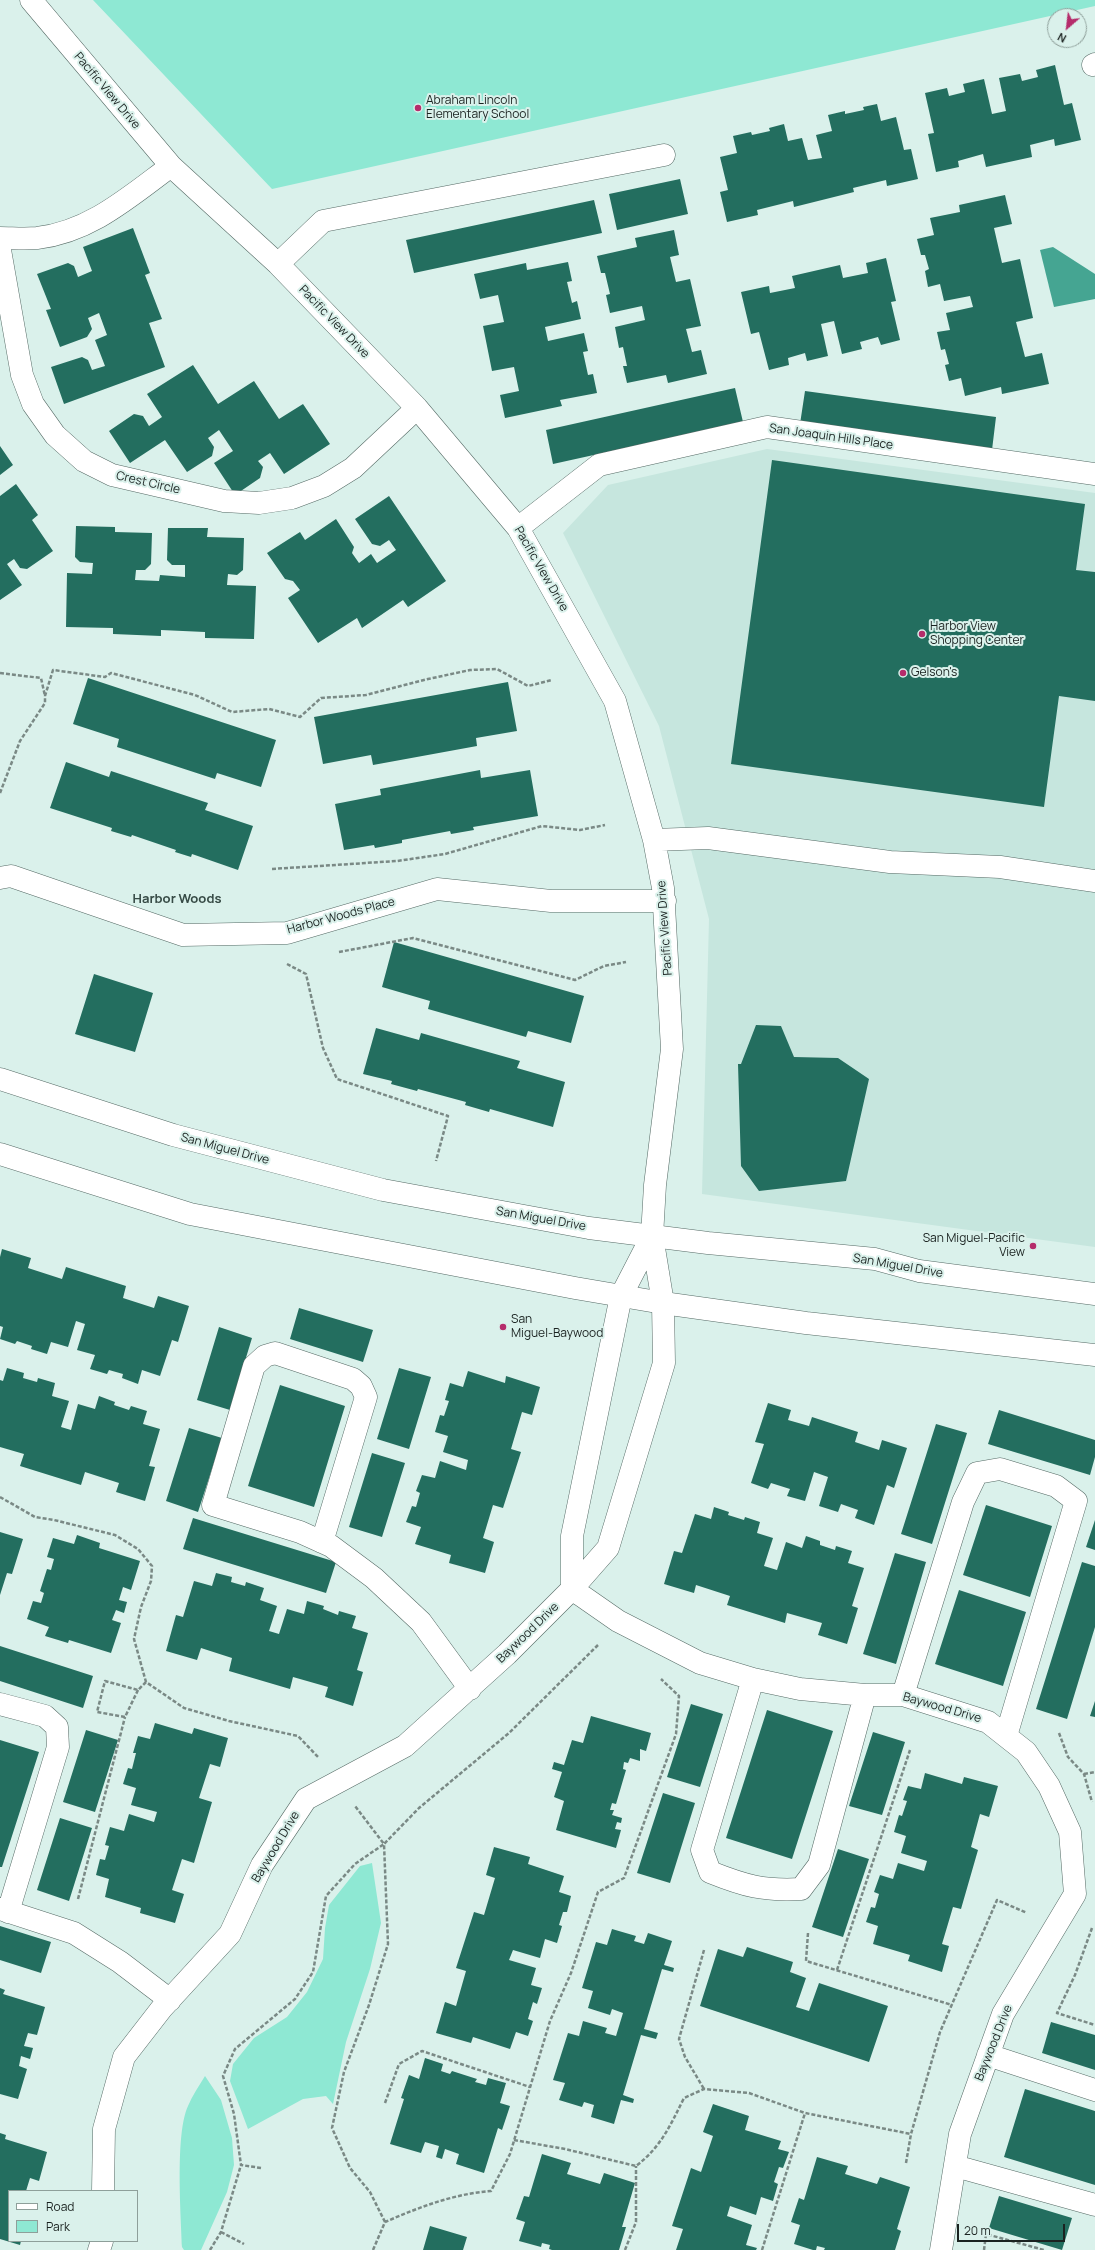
<!DOCTYPE html>
<html>
<head>
<meta charset="utf-8">
<style>
	body { margin:0 }
	#map { position:relative; width:1095px; height:2250px; overflow:hidden; background:#daf1eb; font-family:Manrope,sans-serif }
	canvas { display:block }
	.legend { position:absolute; left:8px; top:2190px; width:130px; height:52px; box-sizing:border-box; background:#daf1eb; border:1px solid #8e9f9a; margin:0; padding:5px 7px; list-style:none; font-size:12px; color:#1b2321 }
	.legend li { display:flex; align-items:center; gap:8px; height:20px }
	.legend b { width:20px; border:1px solid #8e9f9a }
	.north { position:absolute; left:1047px; top:8px; width:40px; height:40px; box-sizing:border-box; background:#daf1eb; border:1px solid #8e9f9a; border-radius:50%; rotate:208deg; font-size:11px; font-weight:700; line-height:16px; text-align:center; color:#1b2321 }
	.north::after { content:''; display:block; margin:auto; width:14px; height:18px; background:#b52c6b; clip-path:polygon(50% 0,100% 100%,50% 72%,0 100%) }
	.scale { position:absolute; left:957px; top:2224px; width:108px; height:18px; box-sizing:border-box; border:2px solid #1b2321; border-top:0; padding-left:5px; font-size:12px; line-height:14px; white-space:nowrap; color:#1b2321; -webkit-text-stroke:3px #daf1eb; paint-order:stroke }
</style>
</head>
<body>
<div id="map">
<canvas width="1095" height="2250"></canvas>
<ul class="legend">
<li><b style="height:5px;background:#fff"></b>Road</li>
<li><b style="height:11px;background:#8ee8d3"></b>Park</li>
</ul>
<div class="north">N</div>
<div class="scale">20 m</div>
</div>
<script>
const g = document.querySelector('canvas').getContext('2d');
g.lineJoin = 'round';
function fill(path, color) { g.fillStyle = color; g.fill(path, 'evenodd'); }
function stroke(path, color, width, dash) { g.strokeStyle = color; g.lineWidth = width; g.lineCap = dash ? 'butt' : 'round'; g.setLineDash(dash || []); g.stroke(path); }
function drawText(font, color, halo, rows, align = 'center') {
  g.font = font + ' Manrope,sans-serif'; g.lineWidth = 4; g.setLineDash([]); g.textBaseline = 'middle'; g.strokeStyle = halo; g.fillStyle = color; for (const [text, x, y, turn = 0] of rows) {
    g.save(); g.translate(x, y); g.rotate((+turn || 0) * Math.PI / 180); g.textAlign = isNaN(turn) ? turn : align; if (halo) g.strokeText(text, 0, 0); g.fillText(text, 0, 0); g.restore();
  }
}
const built = new Path2D(`
	M767 449 1095 493V1247L702 1194 709 919 659 726 563 533 608 485Z`);
const green = new Path2D(`
	M93 0H1095V6L272 189Z
	M372 1863 381 1923 370 1969 346 2042 333 2104 326 2096 303 2099 248 2129 230 2081 233 2064 254 2038 287 2017 307 1992 323 1959 325 1928 329 1905 360 1866Z
	M205 2076 221 2100 232 2138 234 2165 227 2192 201 2250H184L182 2247C181 2214 175 2134 188 2106 192 2096 199 2086 205 2076Z`);
const water = new Path2D(`
	M1053 247 1095 274V299L1054 307 1040 250Z`);
const building = new Path2D(`
	M1055 65 1064 105 1072 103 1081 140 1055 146 1054 139 1030 145 1032 157 986 167 983 154 958 161 959 167 936 172 928 134 934 133 925 93 947 88 949 96 965 92 963 84 984 79 992 114 1006 111 999 78 1020 74 1022 81 1038 77 1036 70Z
	M877 104 881 121 896 117 904 150 911 149 918 179 887 186 886 180 853 188 854 192 794 207 793 201 757 210 758 215 727 222 720 192 728 190 720 157 737 153 733 136 751 132 752 135 770 131 769 128 784 124 788 141 802 138 808 160 822 158 816 135 832 131 828 115 845 111V114L864 110 863 107Z
	M680 179 688 214 617 230 609 194Z
	M1005 195 1012 224 994 228 1002 263 1020 259 1033 318 1016 322 1025 357 1042 353 1049 384 1002 394 1001 387 965 396 961 378 949 381 945 365 949 364 945 349 941 350 937 332 950 330 946 313 973 307 970 296 944 301 940 284 928 287 925 271 929 269 925 255H921L917 239 934 235 930 218 960 212 959 205Z
	M594 200 602 233 414 273 406 240Z
	M133 228 150 273 145 275 162 319 149 323 165 367 64 404 51 367 82 357 88 360 92 370 105 366 95 340 107 335 99 313 88 318 92 329 87 337 60 347 46 310 51 309 37 274 68 263 74 266 78 277 92 271 83 247Z
	M674 230 679 255 670 257 676 282 690 279 701 326 686 329 692 352 701 350 707 374 668 383 666 375 627 383 623 366H627L623 347 619 348 615 327 645 320 642 306 610 313 606 295 610 294 605 273H601L597 256 637 247 635 238Z
	M886 258 896 301 891 302 900 340 881 345 878 337 860 342 862 349 842 354 834 321 821 324 828 356 807 361 805 353 788 358 789 365 769 370 759 332 751 334 741 292 769 286 770 293 795 288 792 276 840 265 843 278 868 273 866 263Z
	M568 262 572 281 567 282 572 303 577 301 581 319 545 327 548 341 584 333 588 351 583 352 588 375 593 374 597 393 560 400 562 406 505 418 500 395 519 391 514 367 492 371 483 326 504 322 498 295 480 299 474 274 526 263 527 270Z
	M193 365 218 404 254 381 279 419 303 404 330 444 284 474 270 453 258 461 263 467 260 478 235 495 214 463 233 451 219 430 208 438 214 447 212 456 187 472 165 440 130 463 109 431 134 414 143 416 149 426 162 417 147 394Z
	M735 388 743 422 553 464 546 430Z
	M805 391 996 417 992 450 800 424Z
	M0 446 13 465 0 475Z
	M772 460 1085 504 1076 570 1095 572V701L1059 696 1044 807 731 764Z
	M16 484 38 515 32 520 53 551 27 569 20 568 14 559 7 564 22 585 0 600V496Z
	M389 496 446 581 408 607 403 600 362 628 357 618 318 643 288 598 300 590 293 581 285 579 267 553 300 532 305 540 336 519 354 547 352 553 359 563 371 554 377 563 396 550 389 540 380 546 372 544 355 519Z
	M76 526 115 527V532L152 533 151 564 145 570H136L135 580 159 581 160 575 185 577V565H172L167 560 168 528H208L207 537 244 538 243 570 237 575 228 574 227 585 256 586 254 639 205 638V632L161 630V636L113 634V628L66 627 67 573 92 574 93 563 80 562 75 557Z
	M88 678 276 740 261 787 217 773 215 779 117 747 119 739 73 724Z
	M508 682 517 731 476 738 477 746 373 765 371 755 323 764 314 717Z
	M66 762 109 777 111 771 208 803 205 810 253 826 238 870 192 854 191 857 175 852 176 850 132 835 131 837 111 831 112 828 50 808Z
	M480 770 481 778 530 770 538 816 473 827 474 830 451 834 450 831 402 840V843L375 848 374 845 344 850 335 804 381 795 380 789Z
	M394 942 584 996 571 1043 528 1031 526 1037 428 1009 430 1001 382 987Z
	M94 974 153 993 135 1052 75 1034Z
	M756 1025 781 1026 794 1057 838 1058 869 1079 846 1181 759 1191 741 1166 738 1064H741Z
	M376 1028 419 1040 421 1033 520 1061 517 1068 565 1082 553 1127 490 1109 489 1112 465 1105 466 1102 418 1089 417 1091 391 1084 392 1081 363 1074Z
	M2 1249 31 1258 28 1268 62 1279 66 1267 126 1286 123 1298 154 1308 158 1296 189 1306 178 1342 172 1340 160 1376 142 1370 138 1384 122 1378 123 1374 109 1370 107 1374 90 1369 95 1355 77 1350 85 1324 76 1321 68 1347 51 1342 47 1354 31 1349 32 1346 17 1341 15 1344 0 1339 3 1327 0 1326V1257Z
	M299 1308 373 1330 363 1362 290 1339Z
	M219 1327 252 1338 230 1410 197 1400Z
	M7 1368 24 1373 23 1378 37 1382 38 1378 55 1383 52 1396 69 1401 61 1427 71 1430 78 1404 95 1409 99 1396 115 1402 114 1405 129 1410 131 1406 147 1411 143 1424 160 1429 149 1466 155 1467 145 1501 116 1492 119 1483 85 1472 81 1485 20 1466 24 1454 0 1447V1380L3 1381Z
	M399 1368 431 1377 409 1449 377 1439Z
	M468 1371 505 1383 506 1376 540 1387 532 1415 522 1412 511 1449 521 1452 503 1508 493 1505 483 1538 494 1542 485 1573 449 1563 451 1555 415 1544 421 1527 406 1522 412 1506 416 1507 420 1493 416 1491 422 1475 435 1478 440 1461 466 1470 468 1460 443 1452 448 1436 435 1432 440 1415 444 1416 449 1401 445 1400 450 1383 463 1387Z
	M280 1385 345 1406 314 1507 248 1486Z
	M768 1403 791 1410 788 1420 809 1426 812 1417 858 1432 855 1442 879 1450 882 1440 907 1448 894 1488 887 1485 874 1525 855 1518 858 1510 841 1504 838 1512 819 1506 828 1477 814 1472 805 1501 787 1496 790 1489 771 1483 768 1489 751 1483 764 1444 755 1442Z
	M999 1410 1095 1440V1457L1090 1475 988 1444Z
	M936 1424 967 1433 932 1544 901 1534Z
	M189 1428 222 1438 198 1512 166 1501Z
	M372 1453 405 1463 382 1537 349 1527Z
	M986 1505 1052 1526 1030 1597 963 1575Z
	M714 1507 729 1512 728 1515 744 1520 745 1517 760 1522 757 1533 773 1538 764 1566 777 1570 786 1542 802 1548 806 1536 820 1541V1545L835 1550 836 1546 852 1551 848 1563 864 1568 852 1606 858 1608 847 1644 818 1635 822 1623 787 1613 785 1623 727 1605 730 1596 696 1585 694 1593 664 1584 674 1551 682 1553 695 1514 711 1519Z
	M193 1518 336 1562 326 1593 183 1549Z
	M1095 1520V1550L1086 1547Z
	M0 1532 23 1539 12 1574 7 1573 0 1595Z
	M77 1535 100 1543 99 1548 140 1561 131 1590 123 1587 119 1600 127 1602 124 1613 116 1610 112 1620 121 1623 111 1653 69 1640 68 1643 45 1636 49 1627 27 1619 33 1601 41 1603 44 1593 40 1591 47 1569 51 1570 54 1559 47 1557 53 1538 74 1544Z
	M895 1553 926 1562 896 1664 863 1654Z
	M1082 1562 1095 1566V1627L1067 1719 1036 1709Z
	M216 1573 232 1577 231 1582 245 1586 246 1582 264 1588 260 1600 277 1606 269 1631 279 1634 287 1609 304 1614 307 1601 324 1606 323 1609 338 1615 339 1611 356 1616 352 1628 368 1633 357 1670 363 1672 353 1706 325 1697 328 1687 293 1677 290 1689 229 1671 232 1658 201 1648 197 1660 166 1651 176 1615 183 1617 194 1581 212 1586Z
	M959 1590 1026 1612 1003 1686 935 1664Z
	M0 1646 93 1676 83 1708 0 1681Z
	M1095 1701V1717L1090 1716Z
	M691 1704 723 1714 700 1787 667 1777Z
	M767 1710 833 1731 792 1859 726 1838Z
	M591 1716 651 1733 646 1751 640 1749V1761L630 1758 628 1763 624 1762 623 1769 626 1770 616 1804 612 1803 610 1810H614L612 1815 622 1818 621 1823 617 1822 615 1829 621 1830 616 1848 556 1830 564 1801 554 1797 562 1772 552 1769 554 1762 564 1765 572 1740 583 1743Z
	M155 1723 192 1734 194 1728 228 1738 220 1767 210 1764 199 1798 212 1802 194 1863 182 1859 172 1890 184 1894 175 1923 140 1913 141 1908 105 1897 109 1879 96 1875 100 1859 105 1860 109 1846 105 1845 110 1827 124 1831 129 1814 154 1822 157 1812 131 1805 136 1788 123 1784 128 1768 132 1769 136 1753H133L138 1736 150 1739Z
	M86 1730 118 1740 95 1812 63 1802Z
	M873 1732 905 1742 882 1815 849 1806Z
	M0 1740 39 1752 2 1867H0Z
	M925 1773 962 1784 964 1777 998 1786 989 1817 980 1814 971 1847 978 1850 961 1909 953 1907 942 1944 949 1946 942 1972 908 1961 910 1955 873 1944 878 1926 866 1922 871 1907 875 1908 879 1894 874 1892 880 1875 893 1879 898 1863 924 1871 927 1861 901 1853 906 1836 894 1832 899 1815 902 1816 907 1801 903 1800 908 1786 921 1789Z
	M663 1793 695 1803 670 1883 637 1873Z
	M60 1818 92 1828 69 1901 37 1890Z
	M494 1847 530 1857 528 1864 564 1876 559 1892 571 1896 567 1912H563L559 1925 562 1926 557 1943 545 1939 540 1958 513 1950 509 1960 536 1968 531 1985 542 1988 537 2004 533 2002 528 2019 533 2021 528 2036 516 2032 510 2049 473 2037 471 2043 436 2033 445 2002 456 2006 466 1971 456 1968 474 1912 484 1915 495 1878 486 1875Z
	M838 1849 869 1859 843 1937 812 1927Z
	M0 1926 51 1942 41 1973 0 1960Z
	M612 1929 636 1936 634 1941 644 1944 648 1933 672 1941 664 1965 674 1968 673 1972 662 1969 644 2029 658 2033 656 2039 641 2035 623 2095 634 2099 633 2103 621 2100 614 2124 591 2117 594 2105 584 2102 582 2107 559 2100 565 2083 553 2080 568 2033 579 2036 583 2021 607 2028 605 2033 616 2036 623 2013 612 2009 610 2015 588 2008 593 1991 582 1988 596 1942 607 1945Z
	M747 1947 793 1962 790 1972 806 1978 796 2007 809 2011 819 1983 888 2006 869 2062 700 2006 718 1949 743 1957Z
	M0 1988 5 1990 3 1994 45 2007 37 2035 28 2033 24 2046 33 2048 30 2059 21 2056 19 2066 27 2069 18 2099 0 2094Z
	M1051 2022 1095 2035V2070L1042 2053Z
	M425 2058 443 2064 441 2071 450 2074 452 2071 477 2079 475 2082 486 2085 488 2078 506 2083 500 2103 510 2106 502 2130 498 2128 484 2173 456 2164 459 2154 445 2149 442 2159 436 2157 439 2146 425 2142 421 2153 390 2144 404 2099 401 2098 409 2075 419 2079Z
	M1025 2089 1095 2111V2185L1004 2157Z
	M713 2104 749 2116 745 2130 781 2141 778 2149 789 2152 783 2168 779 2167 774 2182 778 2184 773 2201 761 2197 756 2215 730 2206 727 2216 752 2225 746 2245 757 2248 756 2250H676L683 2229 672 2226 691 2168 701 2172 713 2136 703 2132Z
	M0 2133 6 2135 5 2139 47 2152 39 2181 30 2178 26 2191H9V2241H21L20 2245 0 2239Z
	M542 2154 571 2163 567 2174 600 2184 604 2173 635 2183 622 2227H626L619 2250H552L549 2249 550 2245 542 2243 541 2247 519 2241 525 2222 516 2219 524 2196 529 2197Z
	M817 2157 848 2166 845 2174 877 2184 880 2177 910 2187 897 2229 901 2231 895 2250H824L825 2248 817 2246 816 2250H813L794 2244 800 2225 791 2222 799 2198 804 2200Z
	M999 2196 1072 2218 1062 2250 989 2228Z
	M430 2226 467 2237 463 2250H423Z`);
const path = new Path2D(`
	M0 673 41 678 45 696
	M0 793 20 741 45 703V696L53 670 105 677 111 673 195 695 232 712 269 709 300 717 321 698 366 695 428 679 470 670 497 669 528 686 552 680
	M272 869 397 861 445 854 542 826 580 830 605 825
	M339 952 413 938 575 980 604 966 626 962
	M287 964 306 974 323 1048 337 1079 448 1116 436 1161
	M0 1497 35 1517 54 1520 115 1535 138 1549 152 1566 151 1581 141 1607 134 1639 146 1682 184 1708 229 1721 298 1736 319 1758
	M138 1690 125 1717 97 1712 105 1681 138 1690 146 1682
	M1059 1733 1068 1757 1084 1774 1092 1802
	M1084 1774 1095 1772
	M78 1899 125 1717
	M1092 1928 1075 1975 1057 2013 1095 2025
	M808 1933 806 1961 952 2005
	M704 1950 679 2039 685 2057 704 2089
	M837 1970 910 1750
	M385 2103 399 2064 422 2051 530 2087
	M514 2140 565 2149 636 2166C661 2147 670 2126 684 2098L704 2089 749 2093 805 2113 911 2134
	M906 2163 911 2134 940 2032 997 1900 1027 1913
	M261 2168 241 2165 234 2114 223 2076 235 2049 295 1999 313 1972 326 1896 355 1864 384 1844 355 1806
	M385 2222 370 2192 350 2168 332 2128 344 2072 369 2005 388 1944 384 1844 419 1808 509 1733 598 1645
	M221 2232 244 2244
	M210 2250 221 2232 241 2165
	M373 2250 385 2222C420 2207 453 2194 491 2191L510 2154 550 2021 571 1973 598 1892 624 1878 676 1734 679 1696 661 1679
	M625 2250 636 2222V2166
	M762 2250 805 2113
	M984 2250 986 2234 1044 2250`);
const minor = new Path2D(`
	M31 0 171 166 278 264 417 408 518 528 615 701 654 840 663 888 672 1049 655 1185 652 1236 663 1303 664 1363 608 1548 572 1589 507 1654 405 1746 306 1799 262 1865 230 1934 162 2008 124 2057 104 2129 103 2191
	M1093 65 1095 64
	M0 238C12 238 25 239 37 238 90 232 129 197 171 166
	M0 250 22 375 33 404 55 435 84 461 112 475 224 501 259 503 292 498 324 486 353 468 417 408
	M278 264 323 221 664 155
	M518 528 599 465 767 427 1095 474
	M654 840 708 838 890 862 1000 867 1095 881
	M0 878 11 876 183 935 287 933 437 889 551 901H665
	M322 1542 366 1397 361 1386 353 1379 275 1353 265 1356 254 1366 213 1505 300 1532 331 1546 374 1578 421 1622 470 1689
	M572 1589 618 1621 700 1663 753 1679 800 1689 865 1695H903L988 1722 1026 1752 1049 1786 1070 1832 1075 1894 1003 2014 960 2134 941 2250
	M572 1589V1536L621 1296 652 1236
	M753 1679 702 1850 710 1872C745 1886 763 1891 801 1889L819 1865 865 1695
	M903 1695 963 1502 977 1473 1000 1469 1056 1486 1076 1501 1006 1736
	M0 1704 45 1716 57 1727 58 1747 8 1912
	M0 1909 74 1933 120 1962 170 2000
	M988 2055 1095 2090
	M955 2166 1095 2205
	M99 2250 102 2241`);
const major = new Path2D(`
	M0 1079 173 1135 383 1190 589 1228 708 1243 875 1259 919 1271 1095 1294
	M0 1154 190 1214 575 1288 663 1303 806 1323 1095 1355`);
const markers = [
	[418,108,4,"#b52c6b"],
	[922,634,4,"#b52c6b"],
	[903,673,4,"#b52c6b"],
	[1033,1246,4,"#b52c6b"],
	[503,1327,4,"#b52c6b"]
];
const streetNames = [
	["Pacific View Drive",107,91,50],
	["Pacific View Drive",334,322,46],
	["San Joaquin Hills Place",831,437,8],
	["Crest Circle",148,483,13],
	["Pacific View Drive",541,569,60],
	["Harbor Woods Place",341,916,-15],
	["Pacific View Drive",665,928,-94],
	["San Miguel Drive",225,1149,15],
	["San Miguel Drive",541,1219,10],
	["San Miguel Drive",898,1266,10],
	["Baywood Drive",528,1633,-44],
	["Baywood Drive",942,1708,16],
	["Baywood Drive",276,1847,-59],
	["Baywood Drive",994,2043,-68]
];
const poiNames = [
	["Abraham Lincoln",426,101],
	["Elementary School",426,115],
	["Harbor View",930,627],
	["Shopping Center",930,641],
	["Gelson's",911,673],
	["San Miguel-Pacific",1025,1239,"right"],
	["View",1025,1253,"right"],
	["San",511,1320],
	["Miguel-Baywood",511,1334]
];
const neighbourhoodNames = [
	["Harbor Woods",177,899]
];
fill(built, '#c6e6de');
fill(green, '#8ee8d3');
fill(water, '#45a592');
fill(building, '#236e5f');
stroke(minor, '#556a65', 23);
stroke(major, '#556a65', 23);
stroke(path, '#7a8985', 2.5, [4, 2]);
stroke(minor, '#fff', 22);
stroke(major, '#fff', 22);
for (const [x, y, r, color] of markers) { const dot = new Path2D(); dot.arc(x, y, r, 0, 2 * Math.PI); g.fillStyle = color; g.fill(dot); stroke(dot, '#daf1eb', 1.5); }
drawText('12px', '#1b2321', '#daf1eb', streetNames);
drawText('12px', '#1b2321', '#daf1eb', poiNames, 'left');
drawText('bold 13px', '#374b46', '#daf1eb', neighbourhoodNames);
</script>
</body>
</html>
